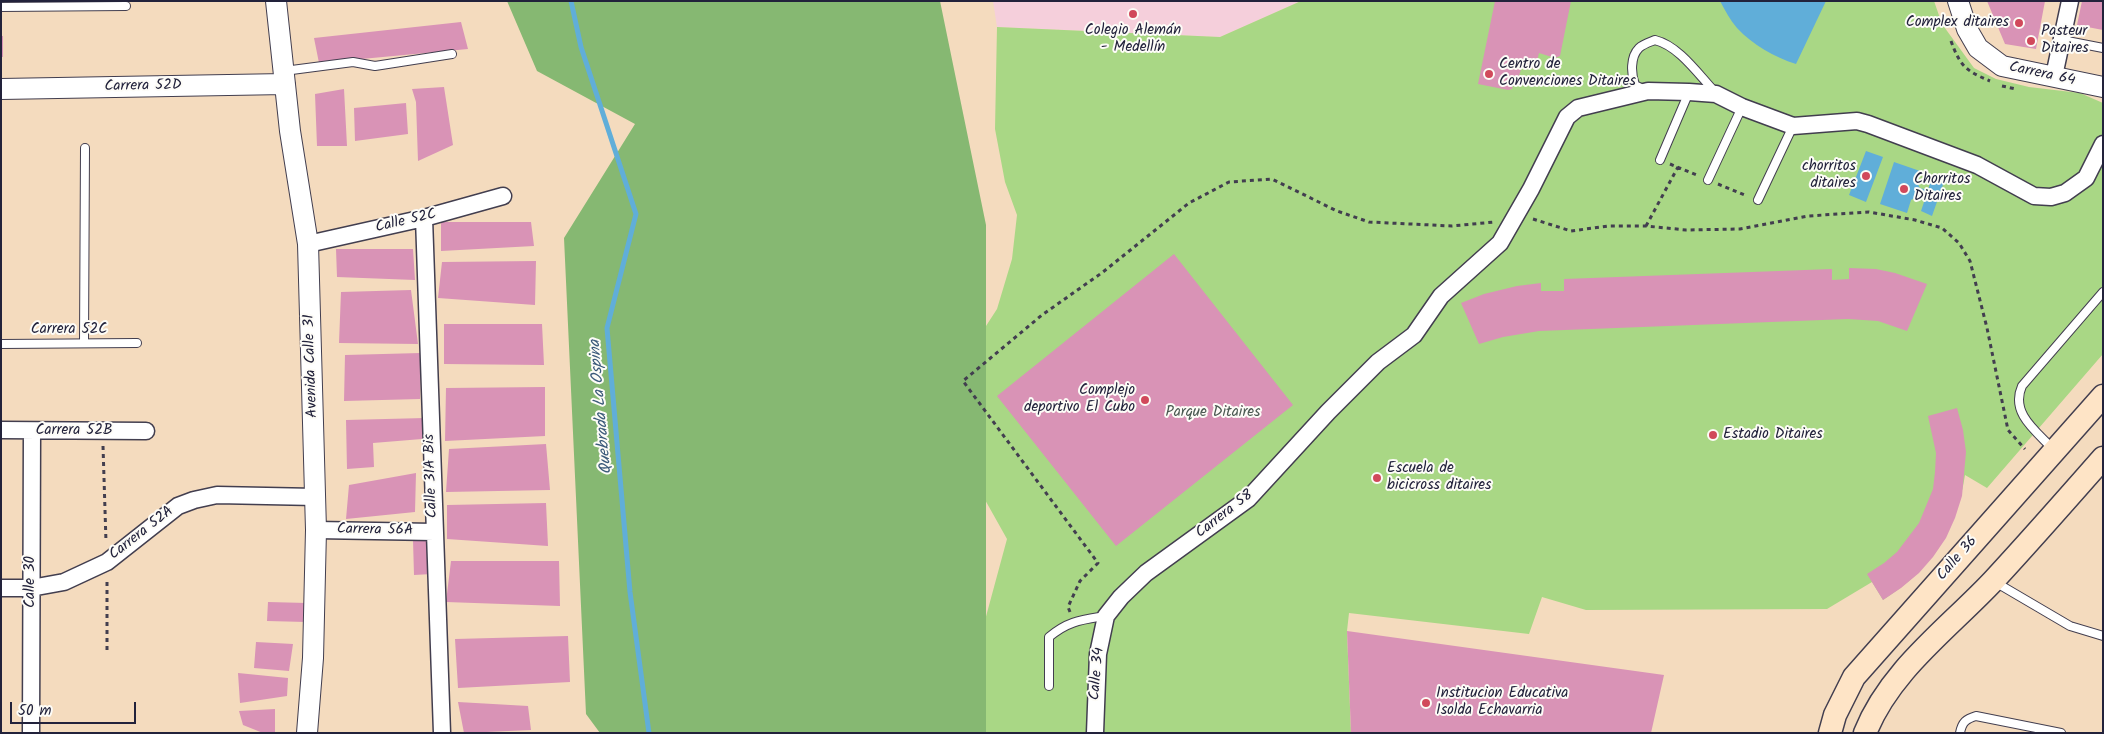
<!DOCTYPE html>
<html>
<head>
<meta charset="utf-8">
<style>
	body { margin:0 }
	#map { position:relative; width:2104px; height:734px; overflow:hidden; background:#f4dbbe; font-family:Kalam,sans-serif }
	canvas { display:block }
	.frame { position:absolute; inset:0; border:2px solid #22223b; pointer-events:none }
	.scale { position:absolute; left:10px; top:702px; width:126px; height:22px; box-sizing:border-box; border:2px solid #22223b; border-top:0; padding-left:6px; font-size:15px; line-height:18px; white-space:nowrap; color:#22223b; -webkit-text-stroke:4px #fdfcf7; paint-order:stroke }
</style>
</head>
<body>
<div id="map">
<canvas width="2104" height="734"></canvas>
<div class="frame"></div>
<div class="scale">50 m</div>
</div>
<script>
const g = document.querySelector('canvas').getContext('2d');
g.lineJoin = 'round';
function fill(path, color) { g.fillStyle = color; g.fill(path, 'evenodd'); }
function stroke(path, color, width, dash) { g.strokeStyle = color; g.lineWidth = width; g.lineCap = dash ? 'butt' : 'round'; g.setLineDash(dash || []); g.stroke(path); }
function drawText(font, color, halo, rows, align = 'center') {
  g.font = font + ' Kalam,sans-serif'; g.lineWidth = 4; g.setLineDash([]); g.textBaseline = 'middle'; g.strokeStyle = halo; g.fillStyle = color; for (const [text, x, y, turn = 0] of rows) {
    g.save(); g.translate(x, y); g.rotate((+turn || 0) * Math.PI / 180); g.textAlign = isNaN(turn) ? turn : align; if (halo) g.strokeText(text, 0, 0); g.fillText(text, 0, 0); g.restore();
  }
}
const built = new Path2D(`
	M993 1H1301L1220 37 997 27Z`);
const green = new Path2D(`
	M1301 1H1934L1942 24 1974 68 1996 79 2029 87 2080 93 2103 103V354L1987 488 1965 475C1956 532 1932 569 1883 600L1872 582 1827 609 1586 610 1542 597 1529 634 1349 613 1347 631 1351 733H968V683L1007 539 929 400 964 360 997 309 1012 259 1017 215 1005 182 995 129 997 27 1220 37Z`);
const forest = new Path2D(`
	M507 1H940L986 225V733H600L586 714 564 238 635 124 537 71Z`);
const water = new Path2D(`
	M1720 1H1826L1796 64C1774 57 1753 45 1737 28 1730 20 1725 10 1720 1Z
	M1866 151 1883 157 1866 202 1849 195Z
	M1894 162 1920 171 1916 181 1920 188 1928 190 1932 177 1944 182 1932 216 1921 211 1925 199 1917 197 1911 200 1907 213 1880 204Z`);
const stream = new Path2D(`
	M571 1 581 47 636 214 607 328 630 592 649 733`);
const building = new Path2D(`
	M1495 1H1571L1560 56 1555 58 1539 53 1535 69 1522 66 1517 82 1514 81 1512 89 1508 90 1478 84Z
	M1987 1H2045L2036 49 2005 44Z
	M2082 1H2103V30L2077 25Z
	M461 22 468 49 319 63 314 38Z
	M1 36H3V57H1Z
	M444 87 453 145 418 161 416 102 412 89Z
	M344 89 347 146H317L315 94Z
	M406 103 408 134 355 141 354 108Z
	M441 222H531L534 246 441 251Z
	M336 249H413L415 280 337 277Z
	M1174 254 1293 405 1116 546 997 396Z
	M536 261 535 305 438 298 442 262Z
	M1849 268 1876 269 1895 273 1927 284 1907 331 1878 321 1848 319 1539 331 1503 337 1479 344 1461 303 1484 294 1517 286 1541 283V291H1564V279L1832 269V280L1849 279Z
	M411 290 418 344 339 343 341 292Z
	M444 324H542L544 365 444 364Z
	M421 353 420 399 344 401 345 355Z
	M545 387V436L445 441 446 388Z
	M1957 408 1963 430 1966 452 1962 496 1955 518 1946 538 1933 557 1919 573 1901 588 1883 600 1867 574 1884 563 1897 552 1919 523 1933 489 1935 472 1936 453 1928 416Z
	M425 418 422 439 373 443 374 467 347 469 346 420Z
	M546 444 550 490 446 492 449 449Z
	M416 473 415 512 346 519 349 485Z
	M546 503 548 546 447 539V505Z
	M413 540H431L432 574 414 575Z
	M451 561H559L560 606 446 602Z
	M268 602 307 603 306 622 267 621Z
	M1347 631 1664 675 1651 733H1351Z
	M568 636 570 682 458 688 455 639Z
	M256 642 293 644 289 671 254 668Z
	M238 673 288 678 287 696 240 703Z
	M458 702 528 706 531 730 464 733Z
	M275 709V733H263L243 725 239 711Z`);
const path = new Path2D(`
	M1951 41C1960 66 1966 71 1990 81
	M2002 86 2016 89
	M1670 164 1699 176
	M1718 184 1747 196
	M1533 219 1571 231 1608 226H1646L1686 230 1740 229 1808 216 1869 212 1915 220 1942 228 1959 243 1970 261 1987 328 2008 430 2025 449
	M1646 226 1678 167
	M103 446 106 542
	M1070 612 1068 607 1080 581 1098 563 963 381 1042 315 1103 272 1189 203 1229 182 1272 179 1337 211 1369 222 1452 226 1494 222
	M107 650V578`);
const service = new Path2D(`
	M1 7 126 6
	M2062 40 2103 48
	M284 71 353 62 375 66 452 54
	M1645 90 1635 85C1631 74 1630 57 1639 48 1643 44 1650 42 1655 40 1679 46 1698 74 1715 92
	M1660 160 1689 92
	M1708 180 1742 107
	M1758 200 1793 126
	M84 342 85 148
	M1 344 137 343
	M2053 449C2036 431 2010 413 2022 386L2103 292
	M1995 582 2070 626 2103 636
	M1049 686V637C1068 621 1081 620 1105 616
	M1960 733C1962 722 1966 719 1976 716L2061 733`);
const minor = new Path2D(`
	M2054 76 2070 1
	M424 218 442 733
	M308 244 424 218 503 196
	M1 430 146 431
	M316 530 434 532
	M1 588H31L64 582 107 562 178 506 194 500 217 495 316 497
	M31 733 32 431
	M1095 733 1098 654 1106 616 1121 597 1146 573 1248 499 1328 412 1378 362 1414 335 1441 296 1500 243 1531 189 1567 117 1578 108 1648 91 1689 92 1716 94 1742 107 1793 126 1857 121 1868 124 1977 165 2034 196 2051 197 2065 193 2086 178 2103 144`);
const tertiary = new Path2D(`
	M276 1 290 131 308 244 316 530 313 658 307 733
	M1958 1 1967 29 1978 48 2002 66 2103 87
	M1 89 285 84`);
const secondary = new Path2D(`
	M1830 733 1835 715 1854 677 2103 396
	M1865 733C1890 670 1949 628 1994 580 2031 540 2067 499 2103 458`);
const markers = [
	[1133,14,5,"#d1495b"],
	[2019,23,5,"#d1495b"],
	[2031,41,5,"#d1495b"],
	[1489,74,5,"#d1495b"],
	[1866,176,5,"#d1495b"],
	[1904,189,5,"#d1495b"],
	[1145,400,5,"#d1495b"],
	[1713,435,5,"#d1495b"],
	[1377,478,5,"#d1495b"],
	[1426,703,5,"#d1495b"]
];
const poiNames = [
	["Complex ditaires",2009,23,"right"],
	["Colegio Alemán",1133,31,"center"],
	["- Medellín",1133,48,"center"],
	["Pasteur",2041,32],
	["Ditaires",2041,49],
	["Centro de",1499,65],
	["Convenciones Ditaires",1499,82],
	["chorritos",1856,167,"right"],
	["ditaires",1856,184,"right"],
	["Chorritos",1914,180],
	["Ditaires",1914,197],
	["Complejo",1135,391,"right"],
	["deportivo El Cubo",1135,408,"right"],
	["Estadio Ditaires",1723,435],
	["Escuela de",1387,469],
	["bicicross ditaires",1387,486],
	["Institucion Educativa",1436,694],
	["Isolda Echavarria",1436,711]
];
const streetNames = [
	["Carrera 64",2042,75,12],
	["Carrera 52D",143,87,-1],
	["Calle 52C",406,222,-13],
	["Carrera 52C",69,330],
	["Avenida Calle 31",312,366,-92],
	["Carrera 52B",74,431],
	["Calle 31A Bis",432,476,-92],
	["Carrera 58",1225,515,-38],
	["Carrera 56A",375,531,1],
	["Carrera 52A",142,534,-38],
	["Calle 36",1958,559,-49],
	["Calle 30",31,582,-90],
	["Calle 34",1098,674,-85]
];
const parkNames = [
	["Parque Ditaires",1213,413]
];
const waterNames = [
	["Quebrada La Ospina",602,407,-95]
];
fill(built, '#f5cfdb');
fill(green, '#a9d785');
fill(forest, '#86b872');
fill(water, '#60aed9');
stroke(stream, '#60aed9', 5);
fill(building, '#d993b6');
stroke(service, '#423e4f', 10);
stroke(minor, '#423e4f', 19);
stroke(tertiary, '#423e4f', 22);
stroke(secondary, '#423e4f', 25);
stroke(path, '#423e4f', 3, [4, 4]);
stroke(service, '#fff', 8);
stroke(minor, '#fff', 16);
stroke(tertiary, '#fff', 20);
stroke(secondary, '#fee4c6', 22);
for (const [x, y, r, color] of markers) { const dot = new Path2D(); dot.arc(x, y, r, 0, 2 * Math.PI); g.fillStyle = color; g.fill(dot); stroke(dot, '#fdfcf7', 2); }
drawText('15px', '#22223b', '#fdfcf7', poiNames, 'left');
drawText('15px', '#22223b', '#fdfcf7', streetNames);
drawText('15px', '#4a5851', '#fdfcf7', parkNames);
drawText('italic 16px', '#3b5a7a', '#fdfcf7', waterNames);
</script>
</body>
</html>
